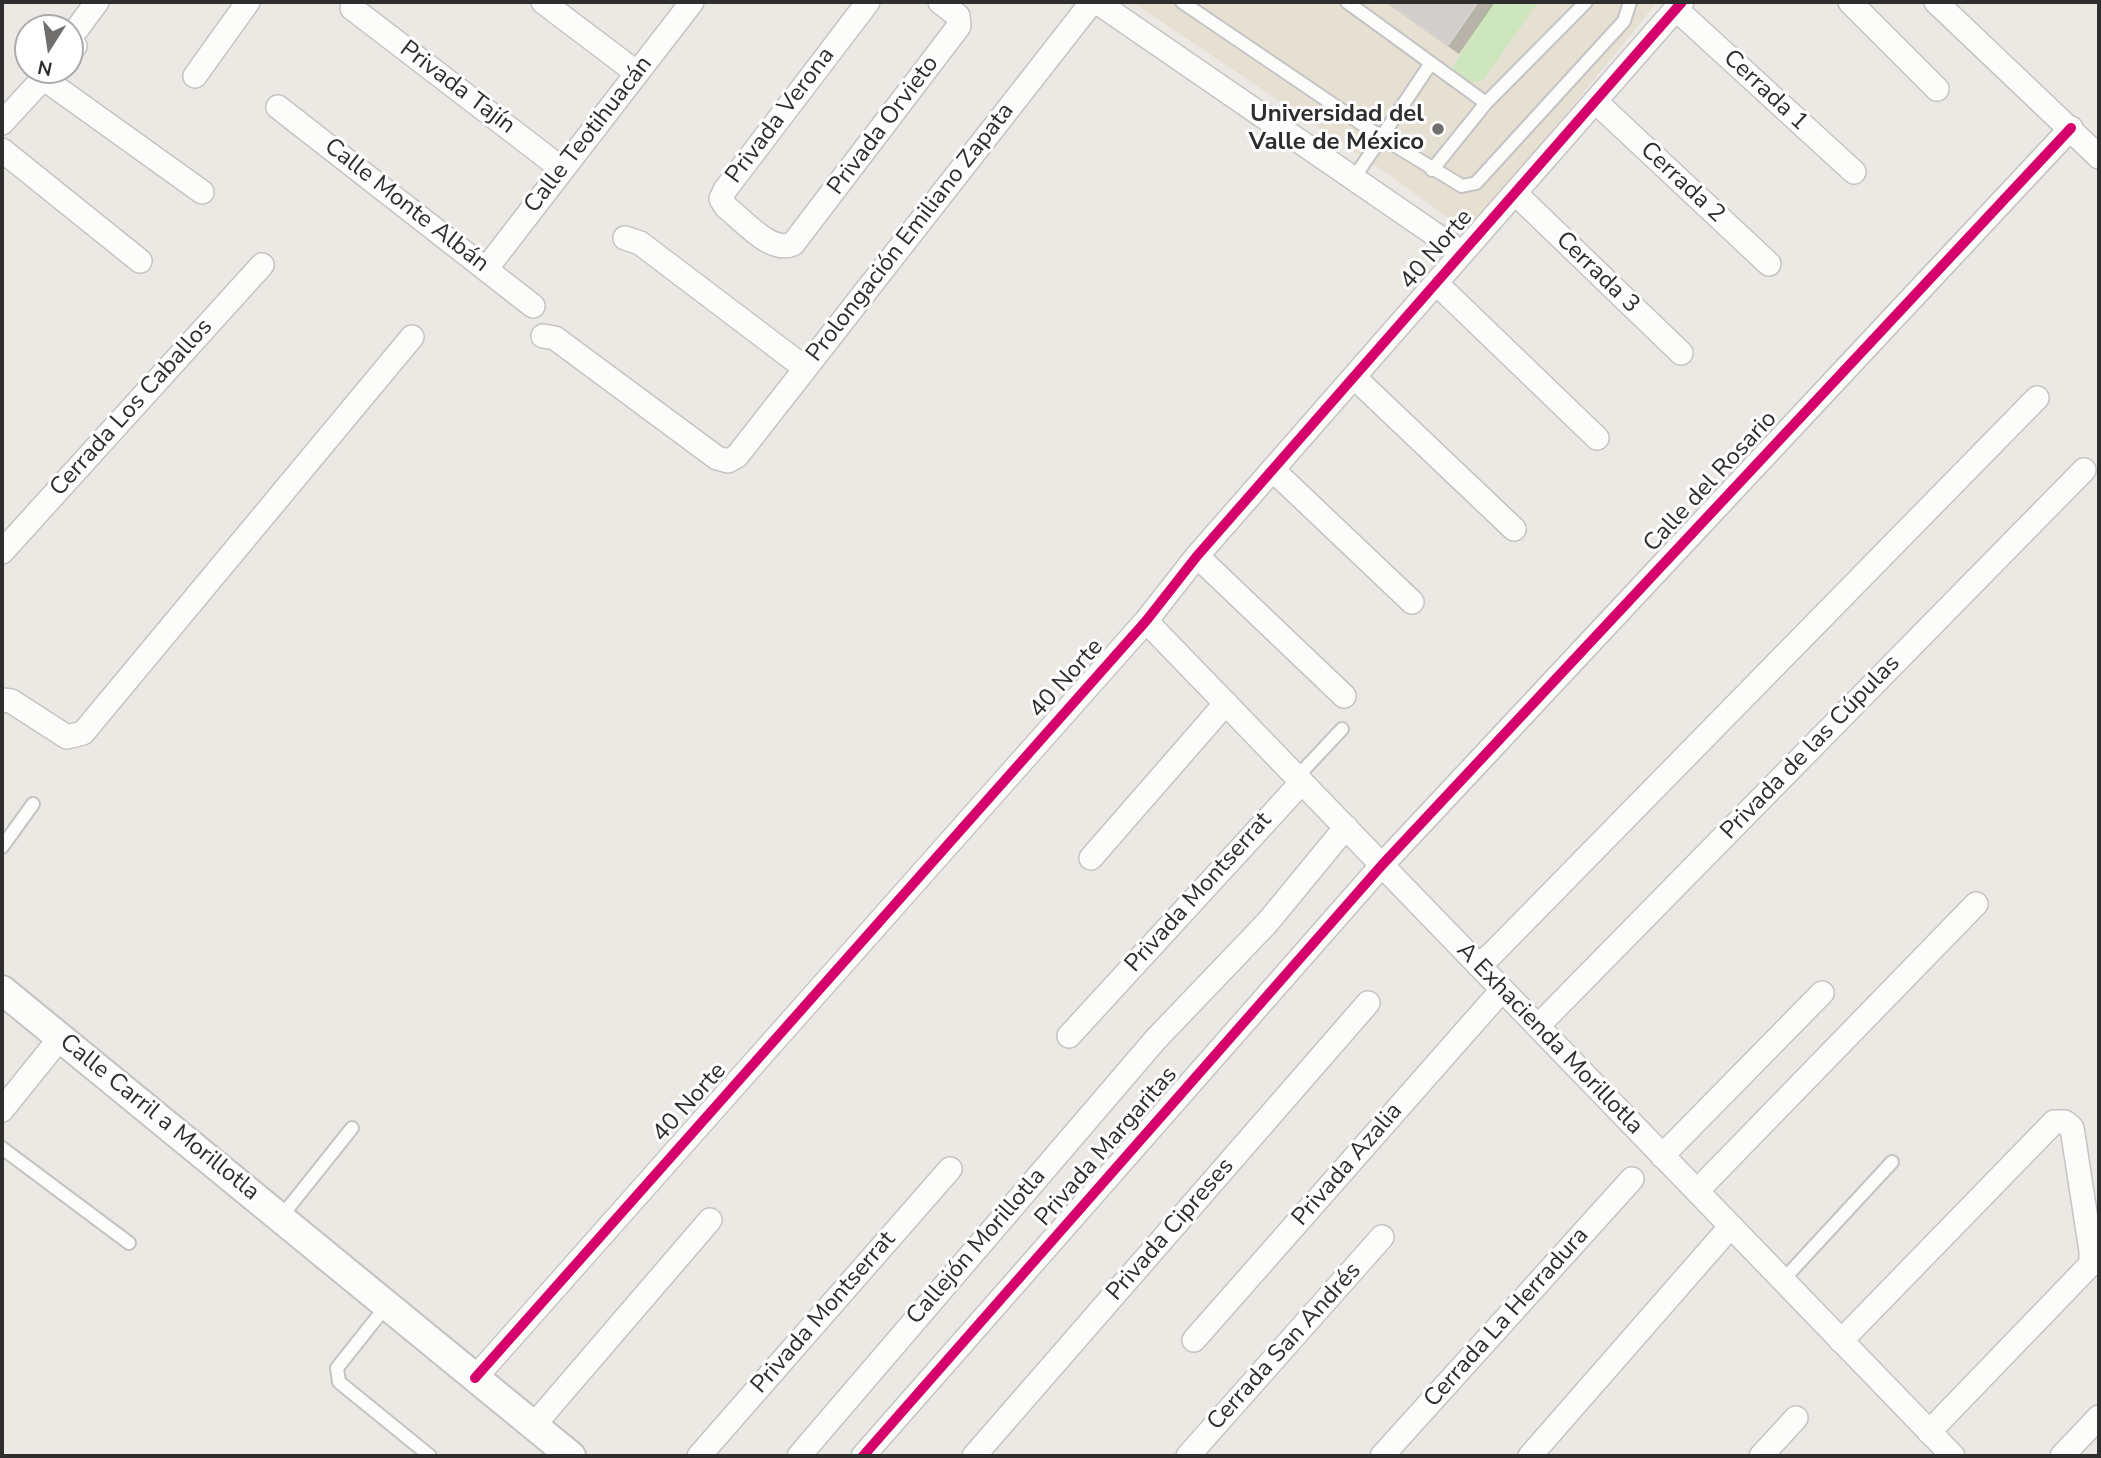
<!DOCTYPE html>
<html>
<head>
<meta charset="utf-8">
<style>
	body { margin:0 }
	#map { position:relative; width:2101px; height:1458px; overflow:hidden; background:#ece8e4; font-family:"Nunito Sans",sans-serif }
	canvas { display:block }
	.frame { position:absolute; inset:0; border:4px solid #2e2e2e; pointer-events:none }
	.north { position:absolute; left:14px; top:14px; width:70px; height:70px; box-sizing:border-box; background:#fff; border:2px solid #ababab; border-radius:50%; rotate:192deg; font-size:19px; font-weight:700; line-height:28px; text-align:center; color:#2e2e2e }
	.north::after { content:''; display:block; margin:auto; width:24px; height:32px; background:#706f6e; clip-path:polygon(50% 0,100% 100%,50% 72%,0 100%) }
</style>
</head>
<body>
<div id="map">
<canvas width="2101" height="1458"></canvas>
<div class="frame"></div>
<div class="north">N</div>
</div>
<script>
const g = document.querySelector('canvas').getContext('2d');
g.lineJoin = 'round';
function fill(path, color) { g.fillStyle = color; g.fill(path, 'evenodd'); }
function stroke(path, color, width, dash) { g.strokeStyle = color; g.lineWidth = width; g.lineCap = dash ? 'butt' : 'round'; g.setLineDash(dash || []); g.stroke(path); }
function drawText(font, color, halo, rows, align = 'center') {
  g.font = font + ' "Nunito Sans",sans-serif'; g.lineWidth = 6; g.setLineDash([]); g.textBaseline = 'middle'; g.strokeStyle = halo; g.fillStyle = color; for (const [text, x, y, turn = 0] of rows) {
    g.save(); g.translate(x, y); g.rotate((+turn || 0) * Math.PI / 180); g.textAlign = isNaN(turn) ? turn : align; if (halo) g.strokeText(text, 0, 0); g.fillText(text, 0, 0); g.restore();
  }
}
const education = new Path2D(`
	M1132 2H1657L1528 161 1465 230 1385 172Z`);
const green = new Path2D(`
	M1492 2H1538L1483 81 1469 82 1451 70Z`);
const shadow = new Path2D(`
	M1385 2H1495L1459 54Z`);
const building = new Path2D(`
	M1387 2H1478L1448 45Z`);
const service = new Path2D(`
	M1182 2 1381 137 1462 186 1476 183 1624 21 1630 2
	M1347 2 1486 103
	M1432 170 1486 103 1586 2
	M1354 178 1431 63
	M1297 777 1342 729
	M2 847 33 804
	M2 1148 129 1243
	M281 1217 352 1128
	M1783 1280 1892 1162
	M387 1305 337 1368 339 1382 430 1456`);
const minor = new Path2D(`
	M543 2 637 73
	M868 2 725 190 721 199 726 207C743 220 771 254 793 244L959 26 958 16 940 2
	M1097 2 1462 253
	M1850 2 1937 89
	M1936 2 2099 157
	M352 8 562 169
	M1676 9 1854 172
	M77 29 97 2
	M70 51 75 46
	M195 76 248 2
	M43 78 202 192
	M1595 101 1769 264
	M278 107 533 306
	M2 123 51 70
	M2 150 140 261
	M1515 193 1681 353
	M625 238 640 243 805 368
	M486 269 692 2
	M1436 283 1597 438
	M543 336 555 338 717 458 728 461 737 456 1092 2
	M1354 377 1514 529
	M1273 470 1412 602
	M2 552 262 265
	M1197 556 1344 696
	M1146 621 1953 1456
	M2 700 11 701 67 737 83 733 412 337
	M1091 858 1226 703
	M1478 965 1492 954 2037 398
	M1538 1026 2084 470
	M1069 1036 1302 782
	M2 1110 60 1038
	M1662 1156 1822 993
	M1697 1191 1976 904
	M1194 1340 1502 990
	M1841 1341 2054 1122H2065L2072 1128 2091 1251V1264L1929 1432
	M475 1378 1146 621 1197 556 1682 2
	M534 1425 710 1220
	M699 1456 950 1169
	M799 1456 1156 1039 1267 923 1346 827
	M863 1456 1382 865 2071 128
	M974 1456 1368 1003
	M1188 1456 1382 1237
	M1382 1456 1632 1179
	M1530 1456 1731 1226
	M1761 1456 1796 1418
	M2062 1456 2099 1417`);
const tertiary = new Path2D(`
	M2 990 571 1456`);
const cycleway = new Path2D(`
	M475 1378 1146 621 1197 556 1682 2
	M863 1456 1382 865 2071 128`);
const markers = [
	[1438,129,7,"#706f6e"]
];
const streetNames = [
	["Privada Tajín",457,88,37],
	["Cerrada 1",1765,91,43],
	["Privada Verona",781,116,-53],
	["Privada Orvieto",884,126,-53],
	["Calle Teotihuacán",589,135,-52],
	["Cerrada 2",1682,183,43],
	["Calle Monte Albán",406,206,38],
	["Prolongación Emiliano Zapata",911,233,-52],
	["40 Norte",1437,250,-49],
	["Cerrada 3",1597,273,44],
	["Cerrada Los Caballos",132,408,-48],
	["Calle del Rosario",1711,482,-47],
	["40 Norte",1067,679,-48],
	["Privada de las Cúpulas",1811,748,-46],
	["Privada Montserrat",1199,893,-48],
	["A Exhacienda Morillotla",1549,1039,46],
	["40 Norte",690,1103,-48],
	["Calle Carril a Morillotla",159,1118,39],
	["Privada Margaritas",1107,1147,-49],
	["Privada Azalia",1348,1165,-49],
	["Privada Cipreses",1171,1230,-49],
	["Callejón Morillotla",977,1247,-49],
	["Privada Montserrat",824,1313,-49],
	["Cerrada La Herradura",1507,1318,-48],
	["Cerrada San Andrés",1285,1347,-48]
];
const poiNames = [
	["Universidad del",1424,115],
	["Valle de México",1424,143]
];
fill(education, '#e6e0d3');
fill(green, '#cee6be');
fill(shadow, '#0003');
fill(building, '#d1cecb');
stroke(building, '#d7d4d0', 2);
stroke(service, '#c5c4c5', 16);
stroke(minor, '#c5c4c5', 26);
stroke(tertiary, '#c5c4c5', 32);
stroke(service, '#fcfcfb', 12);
stroke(minor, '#fcfcfb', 23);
stroke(tertiary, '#fcfcfb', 28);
stroke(cycleway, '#d6006c', 10);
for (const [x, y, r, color] of markers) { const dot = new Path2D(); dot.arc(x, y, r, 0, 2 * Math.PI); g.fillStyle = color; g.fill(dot); stroke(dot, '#fff', 2.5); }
drawText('24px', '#2e2e2e', '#fff', streetNames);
drawText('bold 24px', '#2e2e2e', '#fff', poiNames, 'right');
</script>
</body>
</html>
